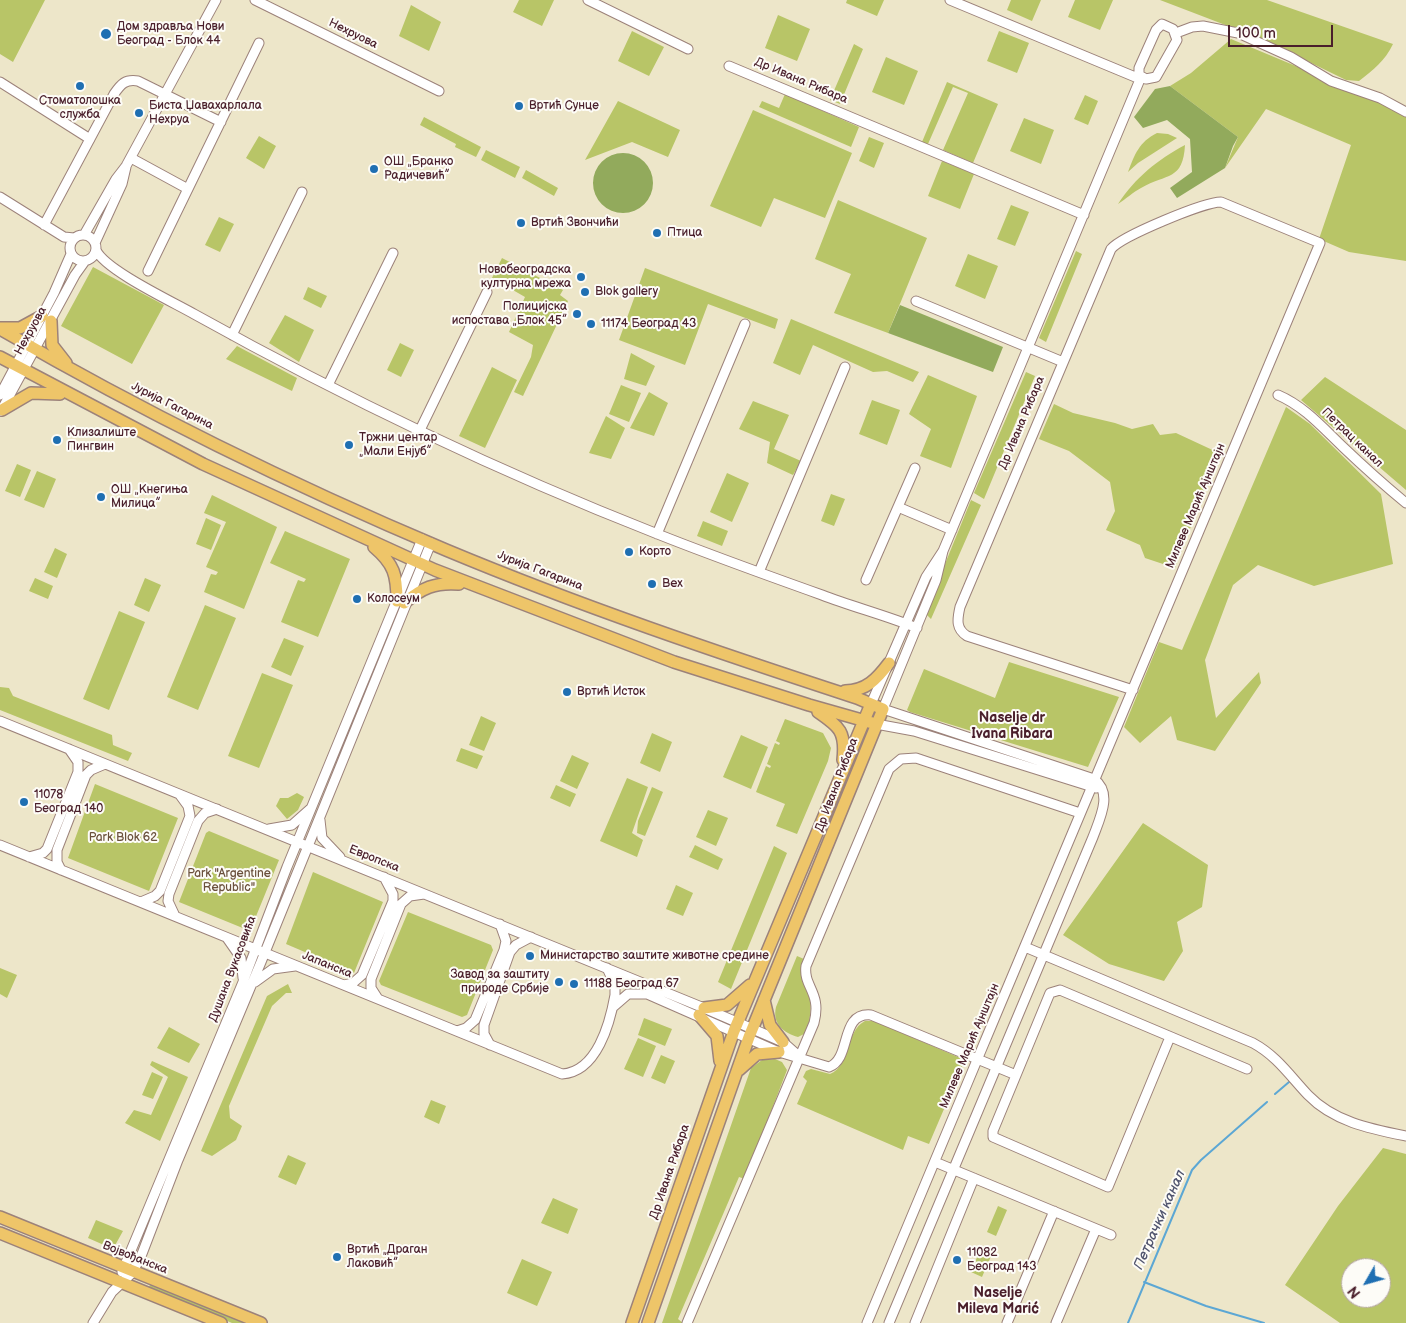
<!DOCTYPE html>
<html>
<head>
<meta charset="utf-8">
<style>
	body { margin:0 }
	#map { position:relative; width:1406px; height:1323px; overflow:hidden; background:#ede6c9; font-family:"Balsamiq Sans",sans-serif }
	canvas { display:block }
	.north { position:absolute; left:1341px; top:1258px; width:50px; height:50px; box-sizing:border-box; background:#fdfcf7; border:1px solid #b5a4a5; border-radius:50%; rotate:232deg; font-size:14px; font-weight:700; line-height:20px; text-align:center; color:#4a1f2b }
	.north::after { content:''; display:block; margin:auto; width:18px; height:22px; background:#1f6fb2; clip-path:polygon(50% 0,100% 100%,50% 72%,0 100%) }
	.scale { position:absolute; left:1228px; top:25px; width:105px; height:22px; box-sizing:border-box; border:2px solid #4a1f2b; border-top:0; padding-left:6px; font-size:15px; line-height:18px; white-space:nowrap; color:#4a1f2b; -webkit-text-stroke:4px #fdfcf7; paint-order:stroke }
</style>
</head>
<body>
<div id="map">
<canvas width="1406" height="1323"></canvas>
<div class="north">N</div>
<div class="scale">100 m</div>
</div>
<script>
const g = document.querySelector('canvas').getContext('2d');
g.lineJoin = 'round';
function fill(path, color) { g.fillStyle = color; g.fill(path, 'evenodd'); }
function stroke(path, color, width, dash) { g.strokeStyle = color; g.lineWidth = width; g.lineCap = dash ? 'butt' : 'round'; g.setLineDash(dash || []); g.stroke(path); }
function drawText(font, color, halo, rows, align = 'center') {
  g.font = font + ' "Balsamiq Sans",sans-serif'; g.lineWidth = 4; g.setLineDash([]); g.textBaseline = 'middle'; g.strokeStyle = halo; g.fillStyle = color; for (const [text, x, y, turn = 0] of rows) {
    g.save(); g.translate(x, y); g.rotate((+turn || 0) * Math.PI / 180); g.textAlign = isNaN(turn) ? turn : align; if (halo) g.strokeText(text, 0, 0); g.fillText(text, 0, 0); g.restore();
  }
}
const green = new Path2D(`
	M0 0H45L13 62 0 54Z
	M519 0H554L542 26 513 12Z
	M847 0H884L877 16 846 3Z
	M1011 0H1041L1032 21 1007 10Z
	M1075 0H1113L1100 30 1068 17Z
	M1160 0H1267L1393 44C1385 61 1373 70 1359 81L1346 80 1262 39Z
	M411 5 441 22 429 51 399 36Z
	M778 15 810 29 797 61 765 48Z
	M632 31 664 47 649 76 618 61Z
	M999 31 1029 43 1017 73 987 61Z
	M1231 39 1406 112V261L1349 252 1319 239 1351 145 1266 109 1225 168 1238 137 1170 86 1191 73Z
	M854 44 863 49 840 104 830 100Z
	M886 57 918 71 904 105 872 92Z
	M947 82 998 104 973 163 943 150 968 93 953 87 928 144 922 142Z
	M785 94 859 127 851 147 759 107 762 101 779 108Z
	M1085 95 1098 101 1088 125 1074 119Z
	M618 101 680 130 668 157 632 142 585 160Z
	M753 110 852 153 825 218 774 198 761 227 710 206Z
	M424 117 481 147 476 157 455 147 456 144 420 125Z
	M1024 118 1054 130 1041 164 1010 151Z
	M1157 133 1168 134 1177 138 1138 163 1128 172C1135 154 1139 142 1157 133Z
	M259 136 276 146 264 169 246 158Z
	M869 137 884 143 874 168 859 161Z
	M1185 145C1183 181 1167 173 1141 188 1133 192 1126 199 1118 204 1136 177 1157 160 1185 145Z
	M486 150 520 167 515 178 481 160Z
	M942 161 974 174 960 209 928 196Z
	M526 170 558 188 554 196 522 178Z
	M838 200 927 238 888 333 834 313 851 274 815 259Z
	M1011 205 1029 212 1015 246 997 239Z
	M219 217 234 224 220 252 205 245Z
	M1076 251 1082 254 1046 342 1039 338Z
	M968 254 998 266 985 299 955 286Z
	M502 258 563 290 560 295 568 301 523 396 514 392 531 357 533 345 509 332 525 297 492 278Z
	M93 267 164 305 132 364 61 326Z
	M645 268 778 319 775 329 708 304 685 365 619 340Z
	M308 287 327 296 321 308 303 299Z
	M285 315 314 330 299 362 269 343Z
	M791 319 919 372 913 382 887 371 873 372 813 345 800 375 773 363Z
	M400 343 414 350 401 377 387 370Z
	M237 346 297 378 292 391 226 359Z
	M631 353 655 366 646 386 624 379Z
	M492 367 517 380 485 448 459 436Z
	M1026 372 1035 376 984 499 974 493Z
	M928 375 977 396 951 468 920 456 931 429 909 414Z
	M1325 377 1406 430V490L1301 400Z
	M621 385 641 393 629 422 609 414Z
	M649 392 668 403 654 436 630 428Z
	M872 400 900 410 887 445 859 434Z
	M753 401 789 415 774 449 801 461 793 475 767 463 770 442 739 429Z
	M1054 404 1073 413 1115 423 1132 429 1153 424 1160 435 1176 433 1219 453 1175 568 1145 558 1140 545 1106 530 1115 511 1110 482 1069 451 1039 439Z
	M1286 407 1310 424 1381 494 1393 564 1314 586 1258 565 1233 585 1205 660 1216 718 1259 672 1261 683 1215 751 1177 740 1171 716 1140 743 1124 727 1159 642 1182 650Z
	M606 416 625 428 611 459 589 453Z
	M17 464 31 470 20 497 5 491Z
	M37 471 56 479 44 508 24 500Z
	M727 473 749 483 732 522 710 512Z
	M831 494 845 499 834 526 821 521Z
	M212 495 277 527 244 609 204 592 211 574 216 575 218 572 206 567 226 522 204 513Z
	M971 500 981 505 931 619 925 613Z
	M206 518 221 525 211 550 196 544Z
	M703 521 728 531 722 546 697 536Z
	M285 531 350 559 318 637 281 622 298 580 304 582 306 579 270 563Z
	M55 548 67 554 57 578 44 572Z
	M35 578 53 586 48 599 29 591Z
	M145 578 161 585 149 612 134 605Z
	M205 605 236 618 198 710 167 697Z
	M119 611 145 622 109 710 83 699Z
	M284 638 304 646 291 676 271 667Z
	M1009 662 1119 697 1088 767 910 712 907 710 924 669 995 698Z
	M262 673 293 685 259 768 228 756Z
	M0 687 9 688 13 696 112 735 113 745 132 753 128 761 0 710Z
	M481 716 496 723 484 751 469 745Z
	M785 719 823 733 831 748 828 761 797 834 776 826 785 804 756 792 766 766 770 768 771 766 767 764 775 743 779 745 780 743 776 741Z
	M652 733 672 742 660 772 640 763Z
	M741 735 768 747 751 789 723 777Z
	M461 748 483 756 477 769 456 761Z
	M572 755 589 763 577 789 560 781Z
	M627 778 648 787 632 833 643 840 637 857 600 841Z
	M95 784 178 818 149 891 68 858Z
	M556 785 576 794 570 807 550 798Z
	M652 787 663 792 645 836 637 833 638 821Z
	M297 793 304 797 298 810 287 819 276 806 280 798H288Z
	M708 810 728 818 716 846 696 837Z
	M1143 823 1208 865 1202 907 1177 922 1183 951 1164 981 1109 964 1063 935Z
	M209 831 279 860 250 931 179 902 206 833Z
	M695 845 723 859 718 870 689 857Z
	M774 846 787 853 731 989 718 982Z
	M313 872 383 902 354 973 286 944Z
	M676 885 693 893 683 916 666 909Z
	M408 912 491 945 493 950 467 1015 462 1017 381 985 379 981Z
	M797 956 804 959C809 985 815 1008 806 1033L798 1037C784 1033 772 1024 776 1007Z
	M0 968 17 975 7 998 0 994Z
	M288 984 292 993H286L272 1006 229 1106 230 1118 242 1126 236 1140 212 1156 201 1151 267 996Z
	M644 1018 672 1029 665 1046 638 1035Z
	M865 1021H874L965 1060 929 1144 908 1136 903 1150 797 1104 807 1081 803 1077 806 1071 811 1069 830 1074C851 1066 845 1031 865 1021Z
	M169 1027 200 1044 189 1063 157 1048Z
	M638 1038 656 1046 643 1077 624 1069Z
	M661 1055 675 1061 665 1084 651 1078Z
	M775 1059 782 1062 787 1070 745 1179 739 1177 678 1319 683 1323H662L751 1068 762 1060Z
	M152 1061 188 1077 160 1141 125 1123 134 1110 151 1115 168 1077 150 1065Z
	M152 1072 163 1077 153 1099 142 1095Z
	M431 1100 446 1106 439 1124 424 1117Z
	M1383 1148 1406 1154V1323H1340L1285 1285 1338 1206ZM1351 1268H1381V1298H1351Z
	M288 1155 306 1163 296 1185 278 1177Z
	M553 1198 578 1209 568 1234 541 1223Z
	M998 1206 1007 1210 996 1236 987 1232Z
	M96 1220 123 1231 113 1249 88 1238Z
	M980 1250 992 1254 982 1277 971 1272Z
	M522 1259 552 1272 537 1306 507 1293Z
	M150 1285 246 1323H232L149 1287Z`);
const forest = new Path2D(`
	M1170 86 1238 137 1233 146 1225 168 1177 198 1170 188 1192 172 1190 139 1167 120 1143 128 1134 117 1155 89Z
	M593 183a30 30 0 1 1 60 0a30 30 0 1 1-60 0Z
	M900 305 1003 347 993 372 888 333Z`);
const stream = new Path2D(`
	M1275 1094 1289 1082
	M1144 1282 1206 1306 1264 1323
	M1128 1323 1192 1170 1201 1160 1267 1102`);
const minor = new Path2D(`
	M255 0 439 91
	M588 0 688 49
	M950 0 1140 79
	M1162 24 1173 29 1177 40 1156 77 1146 79 1139 75V68L1156 30Z
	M1176 33 1192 27 1203 26 1238 33 1291 57 1331 81 1380 98 1406 112
	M729 66 1084 215
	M0 82 90 139
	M131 158 188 189
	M0 197 64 237 74 238
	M44 225 114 94C121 84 125 79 138 81L221 122
	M70 248a13 13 0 1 1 26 0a13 13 0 1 1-26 0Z
	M84 235 116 179 126 166 216 0
	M95 243 122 184 126 167
	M96 250C105 270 173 302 194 314 343 397 497 471 655 533 710 555 766 575 822 595 853 607 885 615 917 628
	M148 271 259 43
	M916 301 1063 362
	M232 335 302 192
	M328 385 393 253
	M0 395 54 293 71 254
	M1278 395C1304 406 1323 428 1343 447 1364 467 1384 485 1406 503
	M1 411 75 275 85 261
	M420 430 487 292
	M898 507 952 530
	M657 534 745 324
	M759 572 845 367
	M866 580 915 468
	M871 704 926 577 943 551 1141 77
	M0 721 704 1008 783 1042 800 1057
	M876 724 914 731 1096 788
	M320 820 322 838 340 857
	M269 829 292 825 310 809
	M0 845 562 1074C597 1072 610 1023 615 995V985L607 968
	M29 857 43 853 47 849 78 772V762L69 749
	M61 870 57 862V850L86 775 91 770 105 764
	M141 902 155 896 160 891 190 816 188 806 180 795
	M175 916 168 901 169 894 198 821 205 813 217 809
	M227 938 241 958 243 978
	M1025 947 1253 1043C1277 1056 1290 1076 1308 1095 1334 1122 1371 1129 1406 1136
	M255 982 273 969 295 966
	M344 985 353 983 362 975 393 901V894L384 877
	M378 999 371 988V979L401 904 410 896 424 894
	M613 1007 628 994H647L779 1052 829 1067C852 1059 839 1012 871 1015L1016 1075
	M457 1031 466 1028 475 1020 504 950 506 941 500 924
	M1170 1037 1108 1187 993 1137V1131L1050 993 1060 990 1247 1069
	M490 1045 484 1034V1025L510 952 516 945 531 937
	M935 1162 1111 1235
	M122 1272 243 982 287 867 422 539
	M93 1323 112 1292 131 1274 140 1259 178 1160 261 962 431 543
	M687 1323 814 1023C822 992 803 987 806 966L889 769 901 759 916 758 1080 813
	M867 1323C907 1229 946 1135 985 1041 1097 775 1207 508 1320 243L1221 202C1204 202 1122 236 1111 249L960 607C957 620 956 629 967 636L1133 690
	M889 1323 1093 837C1100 818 1113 793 1094 779L883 709 936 580 943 551
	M915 1323 974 1178
	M1007 1323 1054 1211
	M1056 1323 1096 1229`);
const major = new Path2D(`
	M51 321 52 345 66 363
	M0 328H20L42 316
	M0 329C143 412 294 486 446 550 580 606 719 653 857 698L883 709 749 1037 648 1323
	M0 357 203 464 435 570 674 662 809 705 876 724
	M2 410 31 393 60 394
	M374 547C394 564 397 575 397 601
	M404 603C422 588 435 582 459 584
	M845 691C866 691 877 679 889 663
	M818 712C840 727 846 732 843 760
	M764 1000 770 1025 783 1042
	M704 1008 727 1005 750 985
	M699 1015 717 1036 720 1061
	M739 1070 757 1054 779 1052
	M0 1217 261 1323
	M0 1233 221 1323
	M632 1323 734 1031 871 704`);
const markers = [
	[106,34,6,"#1f6fb2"],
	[80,86,5,"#1f6fb2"],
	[519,106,5,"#1f6fb2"],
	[139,113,5,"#1f6fb2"],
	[374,169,5,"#1f6fb2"],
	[521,223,5,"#1f6fb2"],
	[657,233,5,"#1f6fb2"],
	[581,277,5,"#1f6fb2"],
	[585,292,5,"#1f6fb2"],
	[577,314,5,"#1f6fb2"],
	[591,324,5,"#1f6fb2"],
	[57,440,5,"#1f6fb2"],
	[349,445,5,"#1f6fb2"],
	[101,497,5,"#1f6fb2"],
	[629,552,5,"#1f6fb2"],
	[652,584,5,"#1f6fb2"],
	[357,599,5,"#1f6fb2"],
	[567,692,5,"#1f6fb2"],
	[24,802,5,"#1f6fb2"],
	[530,956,5,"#1f6fb2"],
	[559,982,5,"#1f6fb2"],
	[574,984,5,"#1f6fb2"],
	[337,1257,5,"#1f6fb2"],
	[957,1260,5,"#1f6fb2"]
];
const poiNames = [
	["Дом здравља Нови",117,27],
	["Београд - Блок 44",117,41],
	["Стоматолошка",80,101,"center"],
	["служба",80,115,"center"],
	["Биста Џавахарлала",149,106],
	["Нехруа",149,120],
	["Вртић Сунце",529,106],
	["ОШ „Бранко",384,162],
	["Радичевић”",384,176],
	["Вртић Звончићи",531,223],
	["Птица",667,233],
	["Новобеоградска",571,270,"right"],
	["културна мрежа",571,284,"right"],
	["Blok gallery",595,292],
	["Полицијска",567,307,"right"],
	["испостава „Блок 45”",567,321,"right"],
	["11174 Београд 43",601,324],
	["Клизалиште",67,433],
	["Пингвин",67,447],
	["Тржни центар",359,438],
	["„Мали Енјуб”",359,452],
	["ОШ „Кнегиња",111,490],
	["Милица”",111,504],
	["Корто",639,552],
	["Bex",662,584],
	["Колосеум",367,599],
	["Вртић Исток",577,692],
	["11078",34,795],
	["Београд 140",34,809],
	["Министарство заштите животне средине",540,956],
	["Завод за заштиту",549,975,"right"],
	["природе Србије",549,989,"right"],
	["11188 Београд 67",584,984],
	["Вртић „Драган",347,1250],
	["Лаковић”",347,1264],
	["11082",967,1253],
	["Београд 143",967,1267]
];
const streetNames = [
	["Нехруова",353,34,26],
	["Др Ивана Рибара",801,81,23],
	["Нехруова",31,331,-61],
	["Јурија Гагарина",172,406,27],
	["Др Ивана Рибара",1022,423,-67],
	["Петрац канал",1352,438,44],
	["Милеве Марић Ајнштајн",1196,506,-67],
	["Јурија Гагарина",540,571,21],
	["Др Ивана Рибара",837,785,-69],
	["Европска",374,859,22],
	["Јапанска",327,965,22],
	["Душана Вукасовића",233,969,-69],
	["Милеве Марић Ајнштајн",970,1046,-67],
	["Др Ивана Рибара",670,1172,-71],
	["Војвођанска",135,1258,22]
];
const parkNames = [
	["Park Blok 62",123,838],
	["Park \"Argentine",229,874],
	["Republic\"",229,888]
];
const neighbourhoodNames = [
	["Naselje dr",1012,718],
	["Ivana Ribara",1012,734],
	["Naselje",998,1293],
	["Mileva Marić",998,1309]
];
const waterNames = [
	["Петрачки канал",1160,1220,-66]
];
fill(green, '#b8c567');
fill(forest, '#92aa5c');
stroke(stream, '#5ca7d4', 2);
stroke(minor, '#9c827a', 11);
stroke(major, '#9c827a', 14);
stroke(minor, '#fff', 9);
stroke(major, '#eec569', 11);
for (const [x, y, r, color] of markers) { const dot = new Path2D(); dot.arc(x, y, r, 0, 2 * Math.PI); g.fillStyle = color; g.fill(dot); stroke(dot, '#fdfcf7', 2); }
drawText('12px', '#4a1f2b', '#fdfcf7', poiNames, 'left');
drawText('12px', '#4a1f2b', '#fdfcf7', streetNames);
drawText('12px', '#6b513d', '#fdfcf7', parkNames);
drawText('bold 14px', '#4a1f2b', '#fdfcf7', neighbourhoodNames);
drawText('italic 14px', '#51556f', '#fdfcf7', waterNames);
</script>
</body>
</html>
